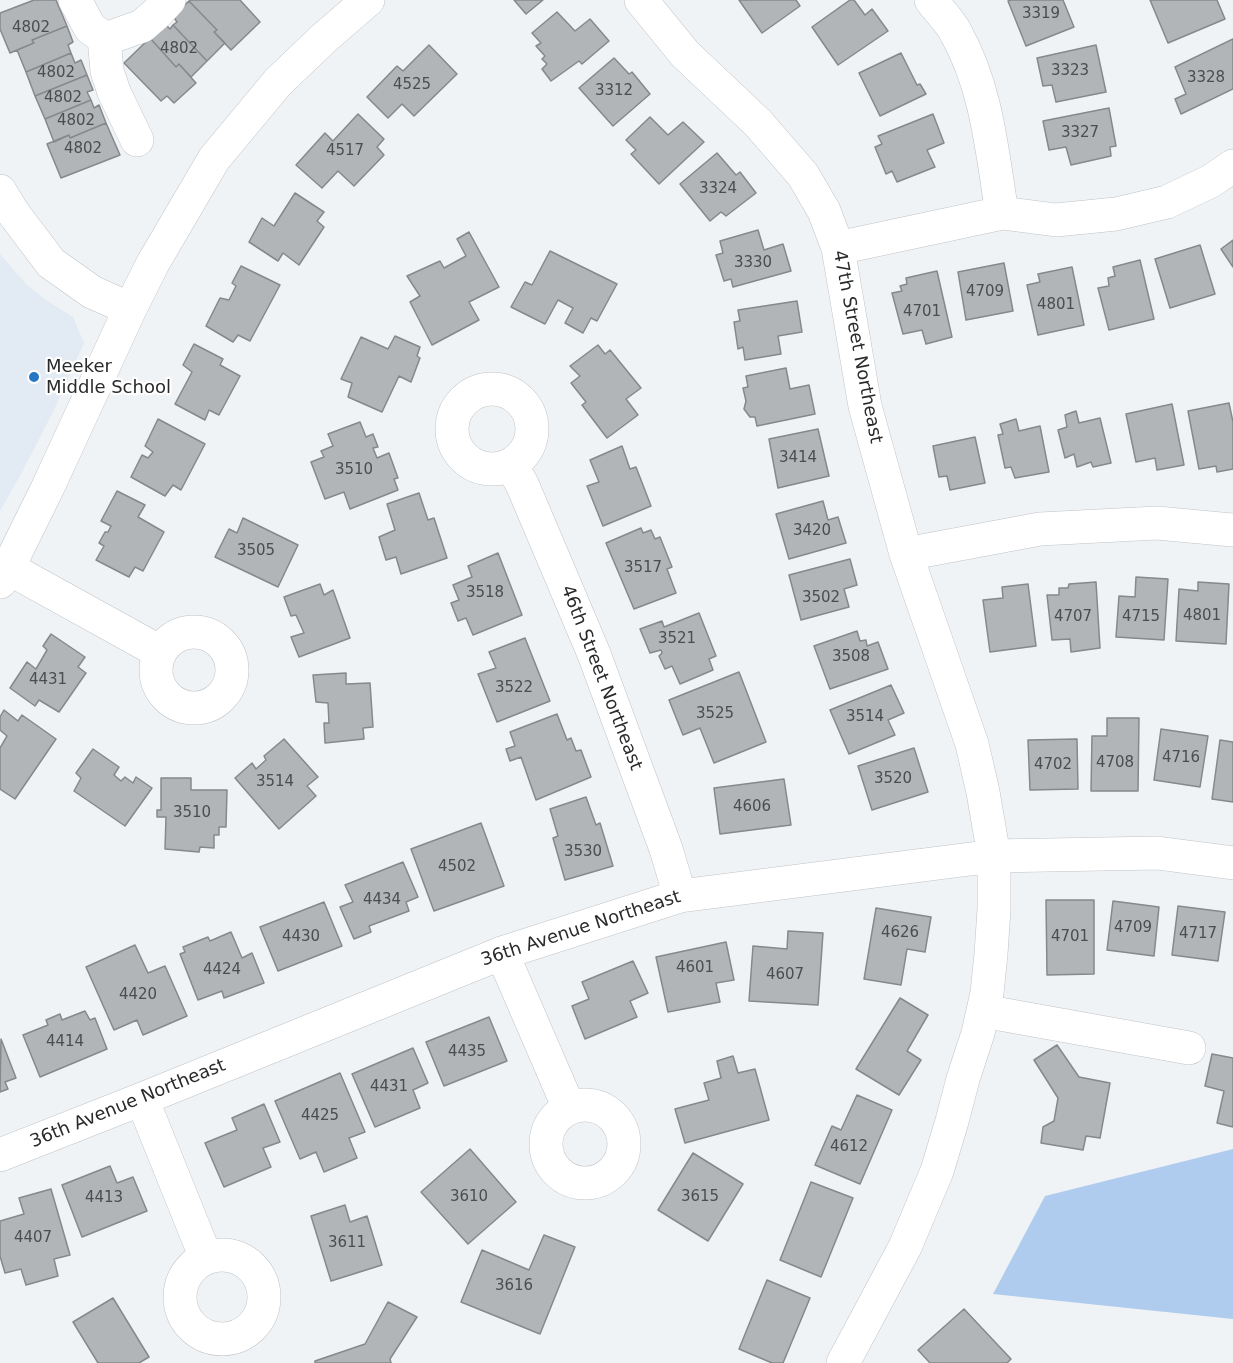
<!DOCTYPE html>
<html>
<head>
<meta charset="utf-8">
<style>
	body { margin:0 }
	canvas { display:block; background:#f0f3f6 }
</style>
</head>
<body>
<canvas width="1233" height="1363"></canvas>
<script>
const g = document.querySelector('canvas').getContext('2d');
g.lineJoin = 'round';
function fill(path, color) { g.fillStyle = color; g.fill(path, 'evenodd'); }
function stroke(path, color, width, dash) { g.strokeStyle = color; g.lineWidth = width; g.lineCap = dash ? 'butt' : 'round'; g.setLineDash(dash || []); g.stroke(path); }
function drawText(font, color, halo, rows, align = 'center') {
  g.font = font + ' "DejaVu Sans",sans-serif'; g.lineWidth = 4.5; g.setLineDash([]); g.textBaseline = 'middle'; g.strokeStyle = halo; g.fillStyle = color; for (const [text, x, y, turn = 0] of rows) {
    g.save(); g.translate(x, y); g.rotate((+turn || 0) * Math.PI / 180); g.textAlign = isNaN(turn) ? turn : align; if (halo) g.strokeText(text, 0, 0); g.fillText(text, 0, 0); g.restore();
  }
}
const built = new Path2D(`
	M0 254 27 285 49 302 73 317 84 343 54 410 20 476 0 511Z`);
const green = new Path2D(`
	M1233 1149V1319L993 1294 1045 1196Z`);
const building = new Path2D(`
	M34 0H56L67 26 32 40 34 43 10 53 0 29V13Z
	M190 0H240L260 22 231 50 214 32 217 30 189 1Z
	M514 0H543L526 14Z
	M739 0H796L800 6 762 33Z
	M850 0H854L865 15 872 9 888 31 838 65 812 27Z
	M1011 0H1063L1074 27 1026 46 1008 1Z
	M1150 0H1217L1225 19 1168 43Z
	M189 1 217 30 214 32 225 43 207 61 173 25 177 22 173 16Z
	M557 12 575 31 590 19 609 41 582 64 579 61 551 81 542 69 547 64 542 59 545 56 536 46 541 43 532 33Z
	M165 24 170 29 173 25 207 61 191 77 179 64 176 67 150 38Z
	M67 26 73 42 68 45 71 53 26 72 17 50 34 43 32 40Z
	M150 38 176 67 179 64 196 83 174 103 167 96 161 101 124 63Z
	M1233 39V89L1181 114 1175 99 1186 94 1175 67Z
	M429 45 457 74 414 116 402 104 388 118 367 97 397 66 403 71Z
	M1096 45 1106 92 1056 102 1052 85 1043 86 1037 58Z
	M71 53 75 63 81 60 87 75 35 96 26 72Z
	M901 53 917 85 920 84 926 94 880 116 859 73Z
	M614 58 629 74 632 72 650 94 613 126 579 88Z
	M87 75 93 90 87 92 91 100 45 119 35 96Z
	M91 100 94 108 99 105 106 123 70 138 69 135 54 142 45 119Z
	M1109 108 1116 146 1110 147 1111 156 1071 165 1066 147 1049 150 1043 121Z
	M358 114 384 139 377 147 384 155 354 186 338 171 322 188 296 165 325 133 333 141Z
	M933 114 944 143 927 150 935 167 897 182 892 171 886 174 875 147 882 144 878 136Z
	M650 117 668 135 683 122 704 142 659 184 631 154 636 150 626 140Z
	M106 123 120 155 61 178 47 144 69 135 70 138Z
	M717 153 736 175 740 172 756 193 726 216 721 212 710 221 680 184Z
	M295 193 324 212 317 221 324 227 299 265 283 253 278 261 249 242 262 218 274 226Z
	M758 230 764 250 783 244 791 271 733 287 731 279 724 281 716 255 723 253 720 241Z
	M469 232 499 287 469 302 479 320 432 345 410 302 420 296 407 276 440 261 444 268 466 256 457 239Z
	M1233 240V267L1221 249Z
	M1200 245 1215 294 1170 308 1155 259Z
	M550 251 617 284 597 321 591 318 583 333 565 323 573 308 558 300 545 324 511 307 525 282 532 285Z
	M1140 260 1154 319 1109 330 1098 288 1109 286 1108 278 1115 276 1113 267Z
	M1004 263 1013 311 966 320 958 272Z
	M241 266 280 285 250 341 238 335 233 342 206 326 220 298 229 300 236 286 232 283Z
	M1072 267 1084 325 1038 335 1027 285 1040 282 1038 274Z
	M937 271 952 337 926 344 922 330 903 334 892 293 902 291 900 286 907 284 906 278Z
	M797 301 802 332 778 336 781 354 745 360 743 347 738 349 734 322 740 321 738 310Z
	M395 336 420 347 417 356 420 358 411 382 399 376 382 412 348 397 352 383 341 379 361 337 388 349Z
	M194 344 223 359 220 365 240 376 219 415 209 410 205 420 175 404 192 372 183 365Z
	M598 345 605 354 610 350 641 388 626 399 638 415 607 438 582 405 586 402 571 383 580 376 570 366Z
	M786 368 790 389 809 385 815 414 757 426 755 417H750L744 409 746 401 743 388 748 387 746 376Z
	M1229 403 1233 422V469L1217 472 1216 466 1199 469 1188 411Z
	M1172 404 1184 465 1157 470 1155 458 1136 462 1126 414Z
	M1076 411 1079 423 1100 418 1111 463 1093 467 1091 462 1077 467 1074 454 1065 458 1058 430 1067 427 1065 415Z
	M158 419 205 444 181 490 173 485 165 496 131 477 142 455 148 458 153 452 145 446Z
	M1016 419 1019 431 1040 426 1049 472 1015 478 1011 467 1005 468 998 435 1003 434 1000 424Z
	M360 422 366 437 373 434 378 447 373 448 377 458 389 453 398 478 394 479 398 490 350 509 344 492 325 499 311 462 324 457 321 451 333 446 328 434Z
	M818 429 829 476 778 488 769 439Z
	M975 437 985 483 950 490 947 476 939 477 933 446Z
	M622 446 630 469 636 467 651 506 603 526 587 486 599 482 590 460Z
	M117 491 145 505 138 517 164 532 143 571 135 567 129 577 96 560 104 546 99 543 105 532H108L111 526 101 521Z
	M419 493 428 520 434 518 447 558 401 574 396 557 386 560 379 537 395 530 387 504Z
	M823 501 828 520 838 517 846 543 789 559 776 514Z
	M243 518 298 545 278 587 215 557 229 529 237 533Z
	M641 528 643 533 651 530 655 539 660 537 672 567 667 569 676 593 634 609 606 543Z
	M498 553 522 615 473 635 466 618 458 621 451 603 459 600 453 585 472 577 468 566Z
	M850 559 857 585 844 589 849 607 801 620 789 575Z
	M1136 577 1168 579 1164 640 1116 637 1119 596 1135 597Z
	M1096 582 1100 648 1071 652 1070 639 1052 640 1047 595H1059V588H1068L1069 584Z
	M1198 582 1229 584 1226 644 1176 641 1179 589 1198 591Z
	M320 584 324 595 333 590 350 638 299 657 291 637 304 633 296 615 291 616 284 597Z
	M1028 584 1036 646 990 652 983 600 1003 598 1002 587Z
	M699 613 716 656 709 659 713 670 680 684 672 666 665 669 659 656 662 653 661 650 650 653 640 629 662 621 664 627Z
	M857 631 860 641 866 640 867 646 878 642 888 669 830 689 814 646Z
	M51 634 85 657 78 667 86 673 59 712 39 700 35 706 10 688 27 662 36 669 47 650 43 646Z
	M525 638 550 701 497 722 478 674 496 668 489 652Z
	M739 672 766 742 714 763 700 728 683 735 669 700Z
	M346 673V684L370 683 373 727 363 728 364 739 325 743 324 723H329L328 703 316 702 313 675Z
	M891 685 904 713 888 720 895 735 849 754 830 710Z
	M4 710 18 721 22 715 56 739 15 799 0 789V748L7 736 0 730V717Z
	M557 714 567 740 571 738 576 751 581 750 591 777 536 800 521 757 510 761 506 749 515 746 510 732Z
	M1107 718H1139L1138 791H1091L1092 736H1107Z
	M1161 729 1208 736 1200 787 1154 780Z
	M284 739 318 777 307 786 316 796 279 829 235 778 252 763 256 769 266 760 264 756Z
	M1077 739 1078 789 1030 790 1028 740Z
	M1220 740 1233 742V802L1212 799Z
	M914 748 928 792 872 810 858 766Z
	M93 749 119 767 114 775 121 781 125 777 133 783 136 777 152 788 125 826 74 791 81 778 76 773Z
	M161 778H191V790H227L226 827H219V835H214V848L200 847 199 852 165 849 166 817H157V810H161Z
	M784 779 791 825 720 834 714 788Z
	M586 797 596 825 600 823 613 866 565 880 553 838 558 836 550 809Z
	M481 823 504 886 434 911 411 849Z
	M403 862 418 897 406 902 409 911 369 926 371 932 354 939 340 907 353 902 345 885Z
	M1046 900H1094V974L1047 975Z
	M1113 901 1159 907 1154 956 1107 950Z
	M324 902 342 946 278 971 260 927Z
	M1178 906 1225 912 1218 961 1172 955Z
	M876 908 931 917 925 952 907 949 901 985 864 979Z
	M788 931 823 933 818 1005 749 1001 753 946 787 949Z
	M231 932 242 958 252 953 264 983 224 998 222 991 198 1000 180 954 185 952 183 947 208 937 210 941Z
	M726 942 734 980 716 983 720 1002 668 1012 656 957Z
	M135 945 148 973 165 966 187 1016 143 1035 137 1020 114 1030 86 967Z
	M633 961 648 993 630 1001 637 1017 585 1039 572 1006 589 999 582 982Z
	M900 998 928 1015 907 1051 921 1060 899 1095 856 1069Z
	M85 1011 90 1020 95 1018 107 1049 40 1077 23 1035 48 1025 46 1020 60 1014 62 1020Z
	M489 1017 507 1061 444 1086 426 1042Z
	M1 1039 16 1078 5 1082 8 1089 0 1092Z
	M1057 1045 1079 1077 1110 1083 1100 1138 1086 1136 1083 1150 1041 1143 1043 1127 1054 1121 1058 1098 1034 1060Z
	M413 1048 428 1083 413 1090 420 1108 375 1127 352 1074Z
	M1212 1054 1233 1058V1127L1217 1123 1224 1091 1205 1086Z
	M733 1056 738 1073 755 1069 769 1120 685 1143 675 1109 709 1100 704 1083 721 1078 717 1061Z
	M340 1073 365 1132 349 1138 357 1158 324 1172 316 1152 300 1159 275 1101Z
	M857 1095 892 1110 860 1184 815 1165 832 1126 841 1130Z
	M264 1104 280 1142 263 1148 271 1167 224 1187 205 1143 237 1130 232 1118Z
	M470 1149 516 1202 468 1244 421 1192Z
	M693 1153 743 1184 708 1241 658 1210Z
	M110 1166 117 1183 133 1177 147 1211 82 1237 62 1185Z
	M811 1182 853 1198 821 1277 780 1260Z
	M51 1189 70 1255 54 1259 58 1276 26 1285 21 1269 5 1273 0 1256V1221L24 1214 19 1198Z
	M345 1205 350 1222 367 1216 382 1265 331 1281 311 1216Z
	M544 1235 575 1247 540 1334 461 1302 482 1250 529 1270Z
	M767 1280 810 1298 783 1363H772L739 1349Z
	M113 1298 149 1357 139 1363H98L73 1322Z
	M388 1302 417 1317 390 1359 391 1363H315V1361L365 1344Z
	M964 1309 1011 1359 1007 1363H930L918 1350Z`);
const minor = new Path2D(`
	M75 0 90 28 104 38 111 37 142 26 157 13 169 0
	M641 0 685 54 758 123 803 175 824 211 838 248 865 406 906 554 972 744 983 792 994 856V909L991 954 987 993 978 1033 963 1079 952 1121 937 1171 905 1247 843 1363
	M931 0C939 11 950 21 956 33 987 88 992 152 1002 213
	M104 38 107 71 114 92 137 140
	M0 191 14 214 51 263 92 292 130 309
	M838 248 1002 213 1056 220 1116 214 1167 202 1211 181 1233 166
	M452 429a40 40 0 1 1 80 0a40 40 0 1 1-80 0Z
	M511 465 522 484 594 654 666 849 680 896
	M906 554 1040 529 1157 523 1233 530
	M8 568 160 652
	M0 582 8 568 48 487 130 309 153 263 214 159 278 82 323 39 368 0
	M156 670a38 38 0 1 1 76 0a38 38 0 1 1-76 0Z
	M502 953 569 1108
	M983 1011 1189 1048
	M142 1099 206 1258
	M546 1144a39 39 0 1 1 78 0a39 39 0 1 1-78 0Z
	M0 1155 142 1099 502 953 680 896 994 856 1157 853 1233 863
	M180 1297a42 42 0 1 1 84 0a42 42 0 1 1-84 0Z`);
const markers = [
	[34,377,6,"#2776c5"]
];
const numberNames = [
	["3319",1041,14],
	["4802",31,28],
	["4802",179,49],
	["3323",1070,71],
	["4802",56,73],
	["3328",1206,78],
	["4525",412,85],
	["3312",614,91],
	["4802",63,98],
	["4802",76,121],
	["3327",1080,133],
	["4802",83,149],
	["4517",345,151],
	["3324",718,189],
	["3330",753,263],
	["4709",985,292],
	["4801",1056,305],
	["4701",922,312],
	["3414",798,458],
	["3510",354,470],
	["3420",812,531],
	["3505",256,551],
	["3517",643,568],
	["3518",485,593],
	["3502",821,598],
	["4801",1202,616],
	["4707",1073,617],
	["4715",1141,617],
	["3521",677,639],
	["3508",851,657],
	["4431",48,680],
	["3522",514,688],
	["3525",715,714],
	["3514",865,717],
	["4716",1181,758],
	["4708",1115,763],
	["4702",1053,765],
	["3520",893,779],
	["3514",275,782],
	["4606",752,807],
	["3510",192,813],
	["3530",583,852],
	["4502",457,867],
	["4434",382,900],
	["4709",1133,928],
	["4626",900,933],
	["4717",1198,934],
	["4430",301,937],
	["4701",1070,937],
	["4601",695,968],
	["4424",222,970],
	["4607",785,975],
	["4420",138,995],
	["4414",65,1042],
	["4435",467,1052],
	["4431",389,1087],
	["4425",320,1116],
	["4612",849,1147],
	["3610",469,1197],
	["3615",700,1197],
	["4413",104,1198],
	["4407",33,1238],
	["3611",347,1243],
	["3616",514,1286]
];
const streetNames = [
	["47th Street Northeast",857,347,79],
	["46th Street Northeast",601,678,69],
	["36th Avenue Northeast",581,929,-18],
	["36th Avenue Northeast",128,1104,-22]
];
const poiNames = [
	["Meeker",46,367],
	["Middle School",46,388]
];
fill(built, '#e2eaf4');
fill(green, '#afccee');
fill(building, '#b2b5b8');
stroke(building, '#86888b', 1.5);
stroke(minor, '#c0c3c6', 34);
stroke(minor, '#fff', 33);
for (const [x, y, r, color] of markers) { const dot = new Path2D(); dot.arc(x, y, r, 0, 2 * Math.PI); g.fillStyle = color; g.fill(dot); stroke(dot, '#fff', 2); }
drawText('15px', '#4b4d4e', null, numberNames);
drawText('18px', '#292a2b', '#fff', streetNames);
drawText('18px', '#292a2b', '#fff', poiNames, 'left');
</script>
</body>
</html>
